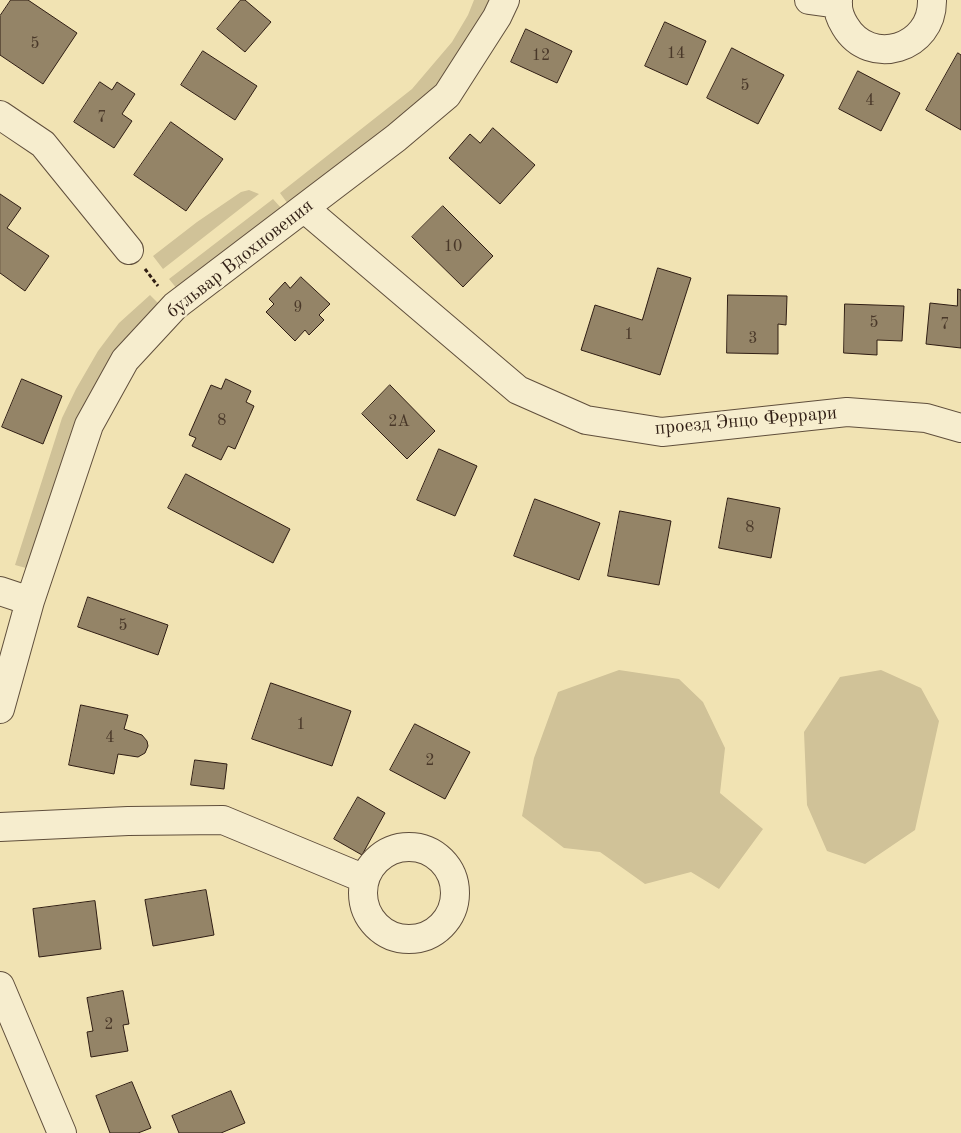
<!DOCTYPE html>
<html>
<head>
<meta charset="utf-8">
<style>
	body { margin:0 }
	canvas { display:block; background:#f1e3b3 }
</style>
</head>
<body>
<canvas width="961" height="1133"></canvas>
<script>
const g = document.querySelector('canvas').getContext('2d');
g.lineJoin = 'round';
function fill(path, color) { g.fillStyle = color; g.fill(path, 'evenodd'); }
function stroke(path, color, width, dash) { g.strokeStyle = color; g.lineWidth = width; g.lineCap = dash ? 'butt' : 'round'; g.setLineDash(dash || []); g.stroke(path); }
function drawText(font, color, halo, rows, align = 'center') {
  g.font = font + ' "Old Standard TT",serif'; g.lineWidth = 5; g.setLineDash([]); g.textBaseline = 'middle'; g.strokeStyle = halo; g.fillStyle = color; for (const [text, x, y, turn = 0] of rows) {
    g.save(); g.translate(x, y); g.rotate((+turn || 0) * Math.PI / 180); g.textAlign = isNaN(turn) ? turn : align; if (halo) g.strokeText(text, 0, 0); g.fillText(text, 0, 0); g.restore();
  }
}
const green = new Path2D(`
	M474 0H491L453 65 432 90 413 109 288 204 280 193 412 89 452 42 468 15Z
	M249 190 259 194 163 269 153 256 197 222 241 192Z
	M273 199 282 209 178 290 169 279Z
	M150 295 160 305 33 558 26 568 15 565 62 418 76 389 98 351 119 323Z
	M619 670 679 679 703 702 725 748 720 793 763 829 719 889 691 872 645 884 600 852 564 848 522 816 534 758 558 692Z
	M881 670 921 688 939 721 915 830 865 864 827 851 807 805 804 732 840 677Z`);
const building = new Path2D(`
	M11 0H28L77 33 43 84 0 55V16Z
	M241 0H245L271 22 245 52 217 29Z
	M665 22 706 41 687 85 645 66Z
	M526 29 572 51 557 83 511 62Z
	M732 48 784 75 758 124 707 98Z
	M203 51 257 86 235 120 181 85Z
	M958 53 961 55V130L926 110Z
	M858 71 900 93 881 131 839 109Z
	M100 82 112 90 117 82 135 94 122 114 132 121 114 148 74 122Z
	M171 122 223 159 186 211 134 175Z
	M493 128 535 165 500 204 449 158 470 134 480 143Z
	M0 194 21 208 7 228 49 256 25 291 0 273Z
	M443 206 493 256 463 287 412 237Z
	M658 268 691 278 660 375 581 350 595 305 642 320Z
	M301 277 330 304 319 315 324 320 309 335 305 330 295 341 266 312 274 304 269 299 285 282 290 288Z
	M958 289 961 290V348L926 344 930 303 957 306Z
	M728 295 787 296 786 325 778 324V354L727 353Z
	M845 304 904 306 902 341 877 340V355L844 353Z
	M22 379 62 396 43 444 2 427Z
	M226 379 251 391 246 402 254 406 235 449 228 446 221 460 192 446 196 438 189 435 211 385 221 389Z
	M390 385 435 431 407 459 362 414Z
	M439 449 477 466 455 516 417 500Z
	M186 474 290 529 273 563 168 508Z
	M728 498 780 508 771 558 719 548Z
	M535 499 600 523 579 580 514 556Z
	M620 511 671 521 659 585 608 576Z
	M88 597 168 625 158 655 78 627Z
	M271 683 351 711 332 766 252 739Z
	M81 705 128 715 124 729 142 735 147 741 148 746 145 753 138 757 118 754 114 774 69 765Z
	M415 724 470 752 445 799 390 770Z
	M195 760 227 764 224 789 191 785Z
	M358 797 385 813 362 855 334 839Z
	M206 890 214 935 153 946 145 900Z
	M95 901 101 949 39 957 33 909Z
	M123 991 129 1024 123 1025 128 1051 91 1057 87 1032 93 1031 87 998Z
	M132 1082 151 1128 138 1133H110L96 1096Z
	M231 1091 245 1123 221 1133H179L172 1116Z`);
const path = new Path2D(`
	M145 269 158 286`);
const minor = new Path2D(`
	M809 0 838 4
	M838 0C837 9 840 18 845 26 870 68 933 49 932 0
	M0 115 43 144 129 250
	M304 208 518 390 586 420 662 432 847 412 926 418 961 428
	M0 591 30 601
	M0 709 30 601 89 425 125 360 175 306 396 138 447 95 497 17 505 0
	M0 827 128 821 223 820 365 879
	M363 893a46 46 0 1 1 92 0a46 46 0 1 1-92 0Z
	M0 986 62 1133`);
const numberNames = [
	["5",35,44],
	["14",676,54],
	["12",541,56],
	["5",745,86],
	["4",870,101],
	["7",102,118],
	["10",453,247],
	["9",298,308],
	["5",874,323],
	["7",945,325],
	["1",629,335],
	["3",753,339],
	["8",222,421],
	["2А",399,422],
	["8",750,528],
	["5",123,626],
	["1",301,725],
	["4",110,738],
	["2",430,761],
	["2",109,1025]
];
const streetNames = [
	["бульвар Вдохновения",240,259,-38],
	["проезд Энцо Феррари",746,421,-5]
];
fill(green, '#d0c298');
fill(building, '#948467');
stroke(building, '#301e14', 1);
stroke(minor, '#604f3c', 30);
stroke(path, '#301e14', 3, [4, 2.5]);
stroke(minor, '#f6edce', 28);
drawText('16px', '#493829', null, numberNames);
drawText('19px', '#301e14', '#f6edce', streetNames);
</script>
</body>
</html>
